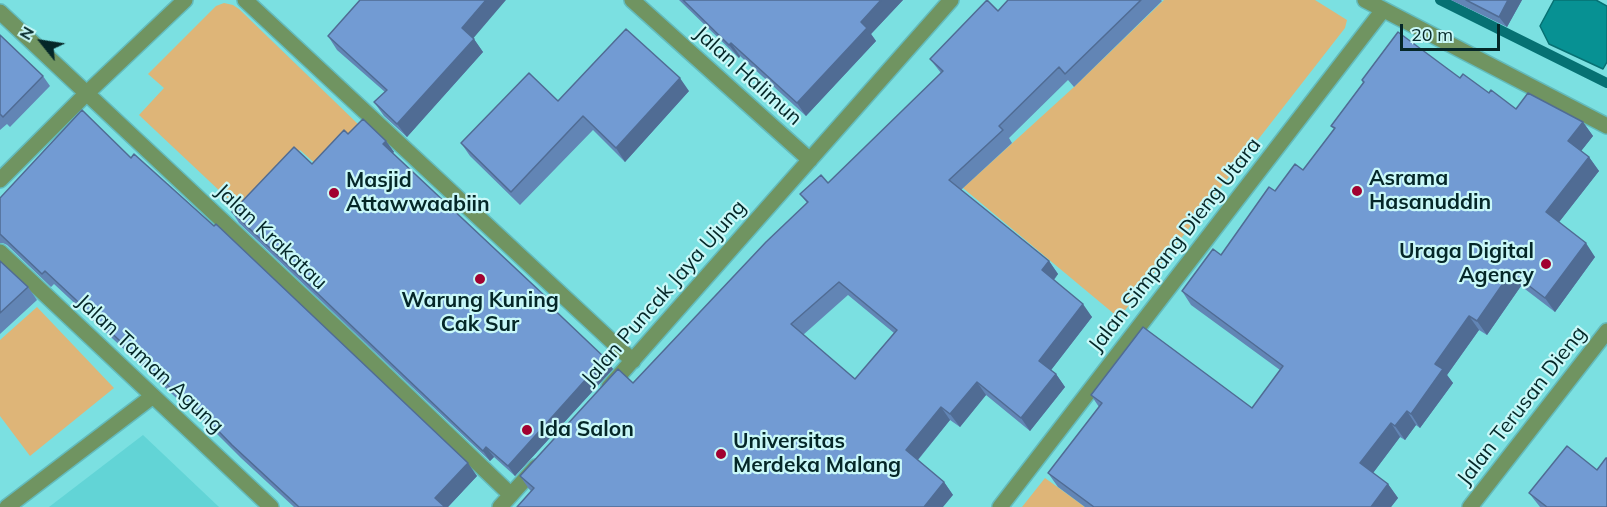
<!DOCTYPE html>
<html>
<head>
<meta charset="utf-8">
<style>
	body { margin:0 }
	#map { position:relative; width:1607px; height:507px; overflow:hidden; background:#7be0e1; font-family:Mulish,sans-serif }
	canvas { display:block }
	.north { position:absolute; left:12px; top:12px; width:60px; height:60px; -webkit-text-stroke:4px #c9f8f8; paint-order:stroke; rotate:300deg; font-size:16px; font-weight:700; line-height:24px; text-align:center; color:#052728 }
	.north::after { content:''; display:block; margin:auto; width:21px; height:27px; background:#052728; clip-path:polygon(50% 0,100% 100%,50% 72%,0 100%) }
	.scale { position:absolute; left:1400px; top:24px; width:100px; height:27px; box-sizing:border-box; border:3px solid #052728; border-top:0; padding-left:8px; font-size:18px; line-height:21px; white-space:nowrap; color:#052728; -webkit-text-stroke:4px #c9f8f8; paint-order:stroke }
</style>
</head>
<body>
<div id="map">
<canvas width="1607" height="507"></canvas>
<div class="north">N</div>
<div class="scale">20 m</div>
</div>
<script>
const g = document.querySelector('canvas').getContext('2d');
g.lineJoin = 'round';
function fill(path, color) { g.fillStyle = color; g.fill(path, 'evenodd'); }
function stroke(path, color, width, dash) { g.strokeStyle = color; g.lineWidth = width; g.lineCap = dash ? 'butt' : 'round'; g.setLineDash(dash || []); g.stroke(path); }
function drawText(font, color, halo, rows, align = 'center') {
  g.font = font + ' Mulish,sans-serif'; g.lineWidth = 4.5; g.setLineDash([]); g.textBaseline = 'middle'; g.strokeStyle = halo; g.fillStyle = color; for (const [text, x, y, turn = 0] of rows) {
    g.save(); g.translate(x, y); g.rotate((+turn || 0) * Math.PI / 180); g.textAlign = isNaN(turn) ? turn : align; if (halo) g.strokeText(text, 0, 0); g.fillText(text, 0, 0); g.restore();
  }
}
const built = new Path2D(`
	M143 435 219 507H49Z`);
const green = new Path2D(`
	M1164 0H1315L1347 20 1345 28 1119 318 963 188 1074 87Z
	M224 3 233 5 239 9 360 126 320 168 300 150 241 211 139 115 164 88 148 74 216 6Z
	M37 307 114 388 30 456 0 416V340Z
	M1045 478 1085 507H1022Z`);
const water = new Path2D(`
	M1554 0H1596L1607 6V62L1603 69 1549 44 1540 26Z`);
const stream = new Path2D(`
	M1440 0 1607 83`);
const minor = new Path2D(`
	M245 0 633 361
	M632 0 810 160
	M1365 0 1607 126
	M0 12 340 331 511 495
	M0 180 87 93 185 0
	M0 252 271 507
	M609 387 951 0
	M7 507 153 396
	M500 507 536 467
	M1000 507 1383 10
	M1470 507 1607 331`);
const wall = new Path2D(`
	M679 0H903L871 34 876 41 806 116 740 56 739 58Z
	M1008 0H1161L1162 1 1074 87 1068 80 1009 138 1012 143 961 190 1049 261 1058 274 1054 280 1092 317 1051 370 1056 374 1065 387 1030 431 986 395 960 427 950 420 918 460 944 482 953 495 531 491 529 489 520 476 633 383 807 203 800 194 828 183 941 73 930 59 998 11ZM848 295 894 333 855 379 803 335Z
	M1451 0H1522L1507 27Z
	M0 35 43 76 50 86 10 127 7 124 0 130Z
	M328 36 473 38 483 52 407 137 384 116 374 102 385 92 337 50Z
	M1460 78 1489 93 1516 109 1583 122 1593 136 1581 151 1589 157 1599 171 1559 222 1595 257 1555 312 1521 286 1487 335 1479 330 1447 375 1453 383 1420 428 1416 425 1405 440 1400 437 1373 473 1388 484 1398 498 1391 507H1085L1058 487 1048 473 1099 407 1091 395 1252 408 1280 370 1191 305 1182 291 1221 255 1275 191 1303 170 1334 129 1331 126 1363 83 1362 80Z
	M689 91 625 162 593 130 520 205 470 156 461 143 558 101Z
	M348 134 386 141 394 152 392 153 546 297 554 307 553 308 613 369 515 476 494 457 490 461 239 223 232 212 312 164Z
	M131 158 477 476 448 507H294L241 458 203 420 201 421 54 284 51 287 7 245 3 243H0V198Z
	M0 261 28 287 37 300 0 334Z
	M1529 493 1607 507H1540Z`);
const shadedWall = new Path2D(`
	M486 0H506L471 41 462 28Z
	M881 0H903L871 34 876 41 806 116 797 103 861 22Z
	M1508 0H1522L1507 27 1499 17Z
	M474 39 483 52 407 137 397 124Z
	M731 43 740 56 739 58 729 45Z
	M680 78 689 91 625 162 616 148Z
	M1583 122 1593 136 1578 155 1568 141Z
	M386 141 394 152 391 155 383 144Z
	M1589 157 1599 171 1556 226 1546 212Z
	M1586 243 1595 257 1555 312 1545 298Z
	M1049 261 1058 274 1051 283 1042 270Z
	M1511 272 1521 286 1487 335 1477 321Z
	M546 297 554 307 551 310 544 300Z
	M1083 304 1092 317 1048 374 1039 361Z
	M1469 316 1479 330 1447 375 1453 383 1420 428 1411 414 1435 364Z
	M605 358 613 369 515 476 508 466Z
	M1056 374 1065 387 1030 431 1021 418Z
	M977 382 986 395 960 427 950 414Z
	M941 407 950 420 915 463 906 450Z
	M1407 411 1416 425 1405 440 1395 426Z
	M1391 423 1400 437 1370 477 1360 463Z
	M486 447 494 457 490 461 483 451Z
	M468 463 477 476 448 507H442L435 498Z
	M944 482 953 495 943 507H924Z
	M1388 484 1398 498 1391 507H1371Z`);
const building = new Path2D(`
	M360 0H486L462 28 474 39 397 124 374 102 387 90 328 36Z
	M683 0H881L861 22 867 28 797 103 731 43 729 45Z
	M987 0 998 11 1008 0H1141L1065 74 1059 67 999 126 1003 130 949 180 1049 261 1042 270 1083 304 1039 361 1056 374 1021 418 977 382 950 414 941 407 906 450 944 482 924 507H517L534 488 520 476 618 369 633 383 766 242 808 202 800 194 821 175 828 183 943 71 930 59ZM839 282 897 330 855 379 791 324Z
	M1466 0H1508L1499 17Z
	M626 29 680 78 616 148 583 116 511 192 461 143 529 73 558 101Z
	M1398 32 1460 78 1463 74 1489 93 1491 90 1516 109 1528 93 1583 122 1568 141 1589 157 1546 212 1586 243 1545 298 1511 272 1477 321 1469 316 1435 364 1443 369 1411 414 1407 411 1395 426 1391 423 1360 463 1388 484 1371 507H1094L1048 473 1102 403 1091 395 1143 327 1252 408 1283 366 1182 291 1213 249 1221 255 1269 187 1275 191 1295 164 1303 170 1335 128 1331 126 1364 82 1362 80Z
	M0 35 43 76 3 117 0 114Z
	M82 110 131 158 134 154 214 226 216 224 468 463 435 498 445 507H299L232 445 194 406 192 408 45 271 42 274 0 234V198Z
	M363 119 386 141 383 144 546 297 544 300 605 358 508 466 486 447 483 451 232 212 294 147 312 164 344 130 348 134Z
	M0 261 28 287 0 313Z
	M1567 446 1597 470 1606 458H1607V507H1547L1529 493Z`);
const markers = [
	[1357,191,6,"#a10130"],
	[334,193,6,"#a10130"],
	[1546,264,6,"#a10130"],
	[480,279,6,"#a10130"],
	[527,430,6,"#a10130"],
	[721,454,6,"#a10130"]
];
const streetNames = [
	["Jalan Halimun",748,76,42],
	["Jalan Krakatau",271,237,43],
	["Jalan Simpang Dieng Utara",1175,245,-52],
	["Jalan Puncak Jaya Ujung",664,293,-49],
	["Jalan Taman Agung",150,364,43],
	["Jalan Terusan Dieng",1522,406,-52]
];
const poiNames = [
	["Asrama",1369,179],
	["Hasanuddin",1369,203],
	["Masjid",346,181],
	["Attawwaabiin",346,205],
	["Uraga Digital",1534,252,"right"],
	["Agency",1534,276,"right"],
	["Warung Kuning",480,301,"center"],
	["Cak Sur",480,325,"center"],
	["Ida Salon",539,430],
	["Universitas",733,442],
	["Merdeka Malang",733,466]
];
fill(built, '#62d4d6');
fill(green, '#deb578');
fill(water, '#079193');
stroke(water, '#067173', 1.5);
stroke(stream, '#067173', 10);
stroke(minor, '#63bbbc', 18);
stroke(minor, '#709461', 15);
fill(wall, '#6285b5');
fill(shadedWall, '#506c94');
fill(building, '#729bd3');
stroke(building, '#506c94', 1.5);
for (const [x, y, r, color] of markers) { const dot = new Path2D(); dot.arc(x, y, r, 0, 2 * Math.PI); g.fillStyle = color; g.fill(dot); stroke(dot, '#c9f8f8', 2); }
drawText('21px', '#052728', '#c9f8f8', streetNames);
drawText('bold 21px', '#052728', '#c9f8f8', poiNames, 'left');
</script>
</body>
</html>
